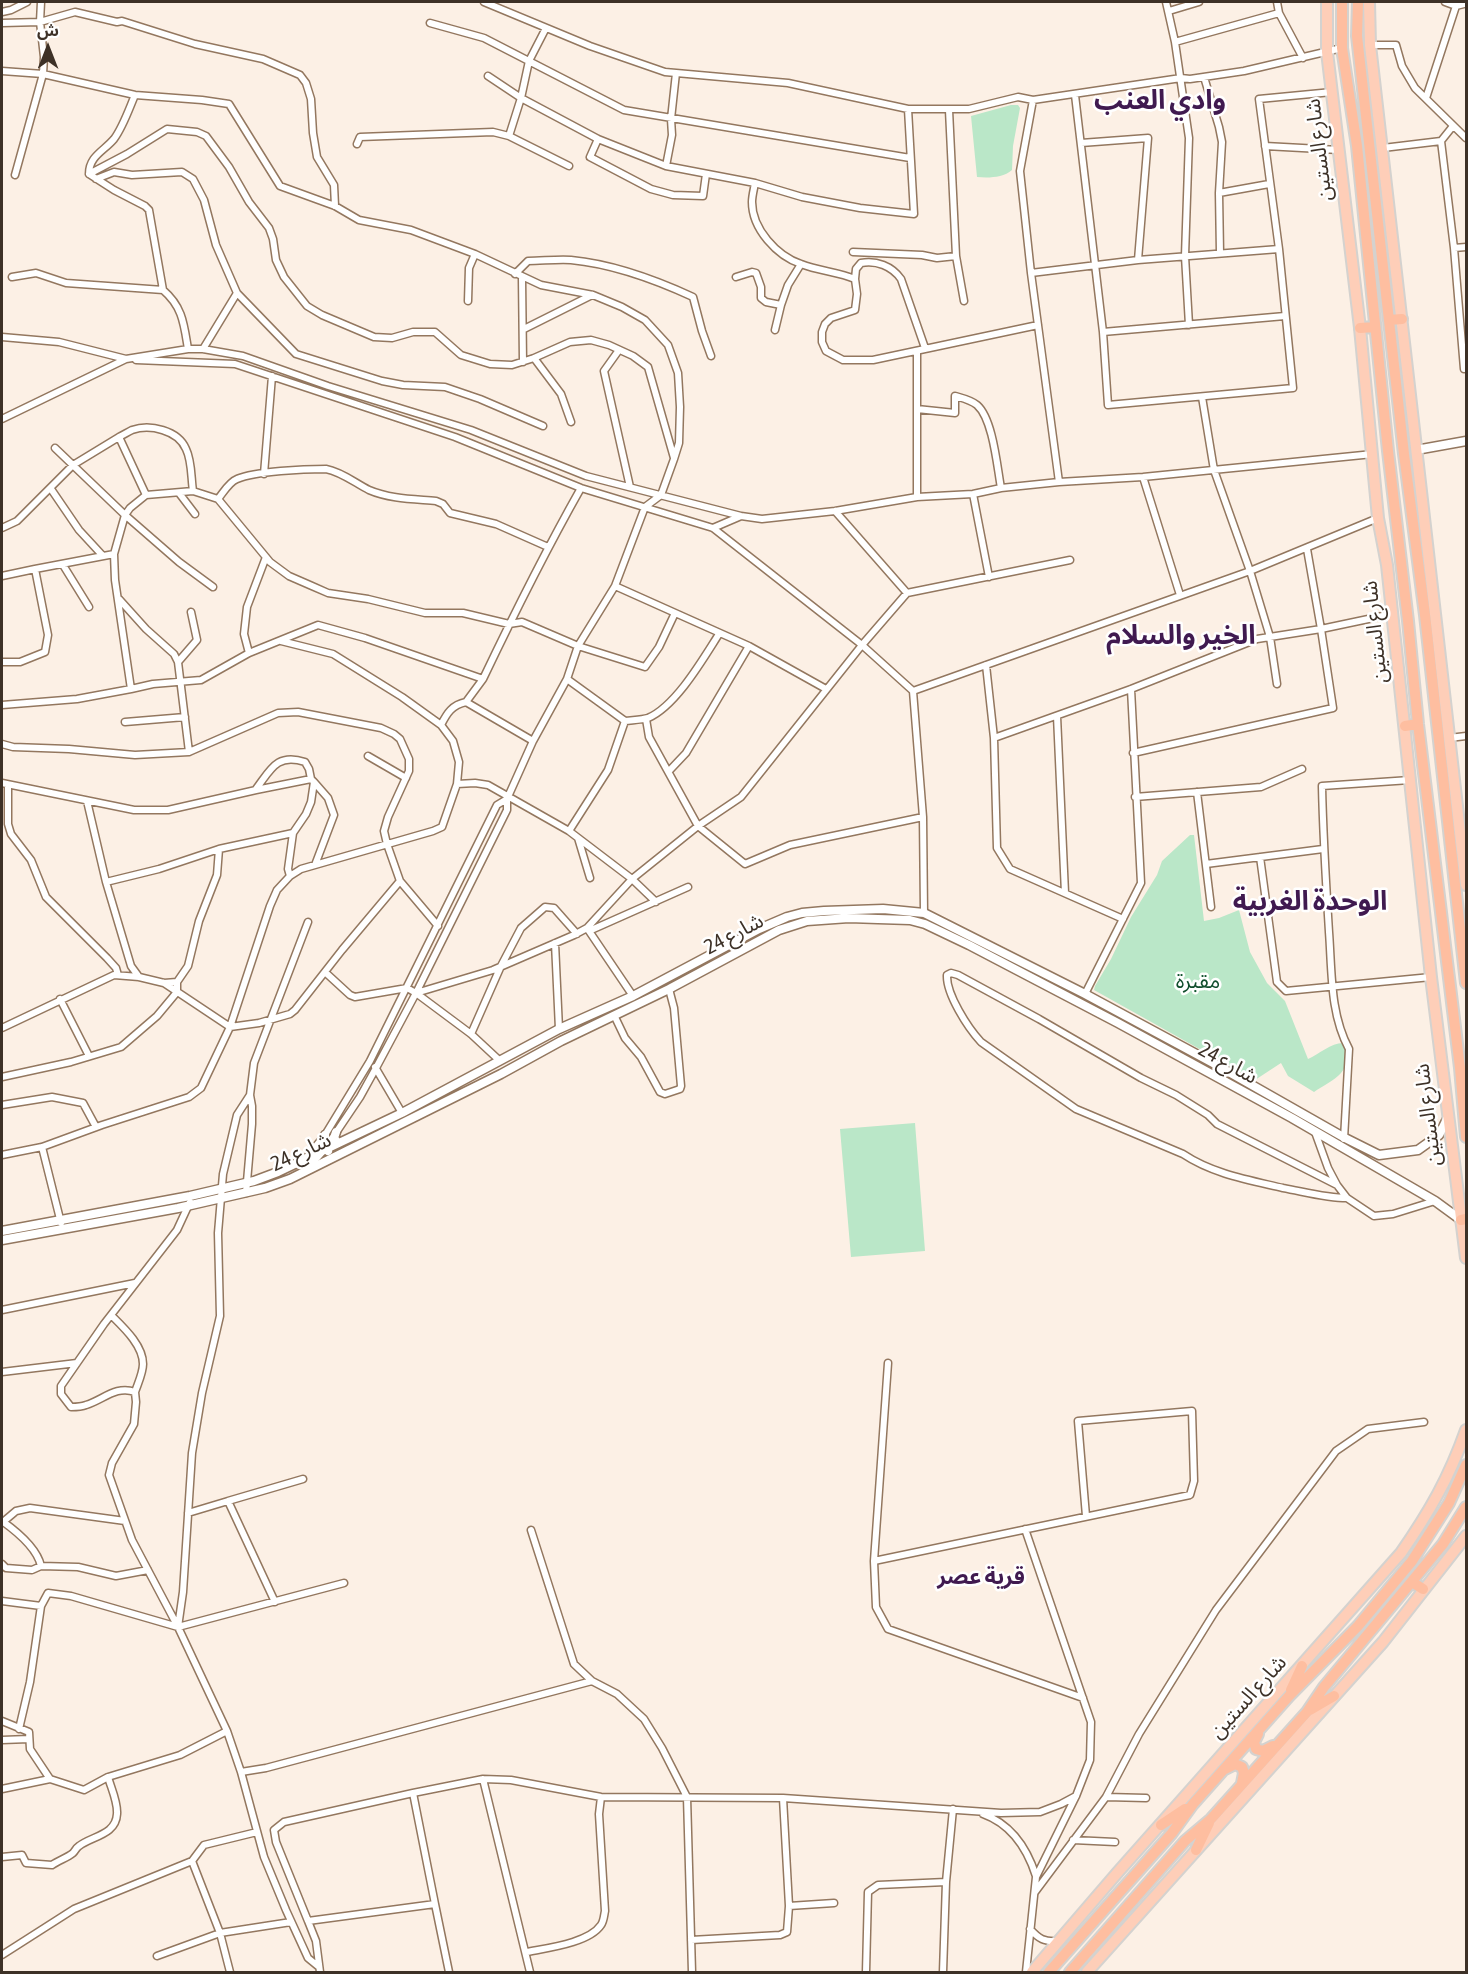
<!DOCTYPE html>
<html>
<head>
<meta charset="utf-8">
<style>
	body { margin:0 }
	#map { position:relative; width:1468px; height:1974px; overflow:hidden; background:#fcf0e5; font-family:"Asap Condensed","Noto Sans Arabic",sans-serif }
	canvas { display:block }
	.frame { position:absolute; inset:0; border:3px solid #3d3127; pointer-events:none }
	.north { position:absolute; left:18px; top:18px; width:60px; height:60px; -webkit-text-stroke:4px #fff; paint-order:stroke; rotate:0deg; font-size:16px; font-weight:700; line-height:24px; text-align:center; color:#3d3127 }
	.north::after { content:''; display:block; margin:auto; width:21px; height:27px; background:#3d3127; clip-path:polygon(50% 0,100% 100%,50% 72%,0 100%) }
</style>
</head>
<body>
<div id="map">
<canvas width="1468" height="1974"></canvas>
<div class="frame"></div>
<div class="north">ش</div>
</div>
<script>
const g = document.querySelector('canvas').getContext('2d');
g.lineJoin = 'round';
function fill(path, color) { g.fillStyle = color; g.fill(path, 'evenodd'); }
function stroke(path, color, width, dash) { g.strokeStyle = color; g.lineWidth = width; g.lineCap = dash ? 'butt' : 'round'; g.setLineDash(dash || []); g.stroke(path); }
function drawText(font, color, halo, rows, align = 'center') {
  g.font = font + ' "Asap Condensed","Noto Sans Arabic",sans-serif'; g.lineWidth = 5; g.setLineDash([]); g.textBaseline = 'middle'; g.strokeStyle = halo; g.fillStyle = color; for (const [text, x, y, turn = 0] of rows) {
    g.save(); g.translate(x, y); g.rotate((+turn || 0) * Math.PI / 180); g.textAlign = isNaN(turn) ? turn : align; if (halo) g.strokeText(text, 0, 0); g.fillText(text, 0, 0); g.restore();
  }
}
const green = new Path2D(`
	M1011 105H1018L1020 108 1013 146 1012 170C1003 178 988 178 977 177L971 116Z
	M1190 835H1194L1204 921 1219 918 1239 910 1250 952 1267 983 1285 1001 1308 1059C1319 1054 1331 1043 1343 1043 1356 1071 1334 1079 1314 1092L1288 1076 1281 1063 1255 1080 1094 990 1095 986 1111 959 1131 917 1157 875 1162 861Z
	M915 1123 925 1251 851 1257 840 1129Z`);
const minor = new Path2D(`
	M41 2 40 22 75 12 117 22 122 21 195 44 263 59 300 75 306 83 311 99 313 133 317 157 334 185 335 206
	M484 2 590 46 665 72 788 83 908 109H969L1018 97 1033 100 1181 78 1190 79 1244 71 1342 48
	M1166 2 1175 42 1189 138 1185 256 1189 325
	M1277 2 1279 13 1303 58
	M1445 2 1456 6
	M1169 11 1199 2
	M2 12 11 10 27 2
	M2 23 40 22 44 57 43 74 135 95 202 100 229 104 280 186 335 206 359 220 411 230 475 254 541 285 593 295 622 307 645 320 668 345 678 373 680 407 679 443 674 459 661 495 645 507 615 586 578 646 567 679 533 741 507 799
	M430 23 484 38 624 110 910 158
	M546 28 529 61 521 98 509 136 569 166
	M1175 42 1279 13
	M1370 45H1396L1402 66 1415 88 1466 138
	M2 71 43 74 15 175
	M488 76 521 98 598 139 666 166 755 183 802 197 860 208 914 214 908 109
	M1204 77 1219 127 1222 142 1219 193 1220 253
	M135 95C129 109 123 127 114 139 104 151 89 156 89 174L114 190 145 206 149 210 163 290C183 307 184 325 188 349
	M1075 95 1103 332 1108 405 1293 388 1279 249 1259 99 1332 92
	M1426 98 1456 6 1464 4V2
	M1033 100 1020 171 1031 273 1059 482
	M949 110 956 256 964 301
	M598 139 590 157 651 189 673 195 703 196 706 174
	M1441 141 1454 248 1464 369 1466 368
	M1081 143 1148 138 1138 260
	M357 144 360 137 493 132 509 136
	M1265 146 1339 150
	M1383 148 1441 141 1453 126
	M666 166 672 135 671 119 676 73
	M89 174 127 154 167 129 197 132 206 136 229 167 249 202 269 228 273 239 276 260 284 277 307 306 322 315 374 337 392 338 413 332H435L461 355 490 364 512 365 534 358 570 342 591 340 609 345 633 356 648 367 674 458
	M96 179 114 172 132 175 182 172 193 179 204 200 216 245 237 293 296 354 382 381 403 385 445 387 480 399 543 426
	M755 183C754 189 752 196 752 202 752 229 777 256 801 264 819 271 838 272 855 279L857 294 855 310 831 318 825 324 822 332V342L826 351 843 360H873L1038 325
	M1219 193 1269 184
	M1454 248 1466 247
	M853 252 922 255 937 258 956 256
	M1031 273 1138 260 1279 249
	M515 274 528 261C542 261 557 259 571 260 613 264 654 279 693 297L702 331 711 356
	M12 277 36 273 66 283 163 290
	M736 277 752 272 756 273 761 287V298L766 302 781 305 788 285 801 264
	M522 278 523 362
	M855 279 856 269 861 263C876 260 892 266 901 279L925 348
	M468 301 469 268 475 254
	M524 329 592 295
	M775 330 781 305
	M1103 332 1285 316
	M2 337 59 342 126 359
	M203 349 237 293
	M619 350 604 371 630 487
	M917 352V497
	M534 358 561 394 571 422
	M136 360 235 364 455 437 581 488 713 528 862 645 913 691 923 817 924 913
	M1202 397 1214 470 1250 571 1270 637 1277 684
	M917 409 955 413V396C962 398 971 400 977 405 993 419 997 466 1001 488
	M2 419 126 359 188 349H203L243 356 328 386 471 430 586 476 741 516 762 519 835 511 917 497 973 494 1001 488 1059 482 1143 477 1373 454
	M55 448 125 515 179 562 213 587
	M264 474 272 376
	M1143 477 1180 595
	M581 488C546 550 514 614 483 679L365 638 318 625 249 653 201 680 153 684 131 689 115 580 114 554 125 515 130 508 146 495 193 491 218 499 270 562 289 576 312 586 328 593 368 599 425 613H463L509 624 522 622 578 646 645 667 659 647 675 613
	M51 489 79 530 103 556
	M179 493 195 514
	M973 494 989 577
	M146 495 119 437C123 435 128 432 132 430 150 424 178 430 186 449 192 461 191 478 193 491
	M218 499C223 493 229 482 237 479 256 471 305 469 326 469 342 472 355 483 369 490 390 499 414 499 436 501L443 504 450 513 496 524 548 547
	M835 511 907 593
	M2 528 17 521 73 465 119 437
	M713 528 741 516
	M63 565 89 607
	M2 576 35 569
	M615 586 749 646 826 689
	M119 599 146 629 174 654 178 662 189 752
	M281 641 333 654 402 697 441 725 453 741 459 762 457 784 442 827 433 831 301 869 290 876
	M249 653 244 634 247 607 266 557
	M2 662H20L45 652 48 635 35 569 114 554
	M178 662 197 640 191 612
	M986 665 994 738 997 848 1010 869 1123 919
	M483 679 466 702 533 741
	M567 679 625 721C632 720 641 720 648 718 676 706 703 659 719 634
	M913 691 1250 571 1378 518
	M2 705 77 699 131 689
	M1057 716 1065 893
	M646 719 649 737 698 826 745 864 790 845 923 817
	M125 722 185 717
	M441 725C447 713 452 705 466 702
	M994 738 1131 689 1257 639 1321 629 1392 614
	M1449 738 1466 736
	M2 744 13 747 69 749 135 755 189 752 278 713 298 712 381 728 394 734 400 739 409 759V771L388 817 384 831 387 844 400 881
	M1133 753 1333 708 1321 629 1307 549
	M368 756 406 778
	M669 771 686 753 749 646
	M314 782 328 798 334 815 315 865
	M2 783 134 810H168L256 790 311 779 314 782 311 802 306 814 293 833 288 869 290 876 277 890 270 906 230 1027 164 983
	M457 784 475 783 488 785 569 831 632 879 656 902
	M8 785V824L11 834 31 860 46 897 107 958 116 968 118 975
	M256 789C271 769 277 753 305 762L309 769 311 779
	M1197 792 1211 907
	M1135 797 1261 787 1302 769
	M87 801 106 882 131 966 139 977
	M569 831 608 770 625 721
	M578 838 590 878
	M1260 857 1277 982 1286 991 1431 977
	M1206 864 1323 849
	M106 882 159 869 219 849 293 833
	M587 928 632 879 698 826 741 797 862 645 907 593 1070 560
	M589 931 688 887
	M555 943 559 1029
	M326 973 350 995 355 997 407 988 416 993 471 1034 500 1061
	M416 993 493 970 574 935 587 928 633 996
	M1085 994 1141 883 1131 689
	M60 999 89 1056
	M614 1015 625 1038 641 1057 660 1092 665 1094 680 1089 681 1086 674 1008 669 989
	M2 1028 114 975 139 977 164 983 177 982
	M471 1034 501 966 521 928 545 907 554 908 577 934
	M375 1067 402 1113
	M2 1077 71 1062 121 1047 157 1016 177 992V982L188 966 199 921 217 875 219 849
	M2 1105 52 1097 83 1103 96 1127
	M1315 1132 1328 1168 1337 1185
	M1344 1139 1349 1049C1330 1014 1332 972 1329 932 1326 884 1323 835 1322 786L1410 780
	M42 1147 61 1223
	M2 1155 42 1147 102 1125 189 1097 201 1088 230 1027 259 1023 290 1014 295 1010 342 950 400 881 438 926
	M307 1157 325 1135 370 1061 497 805 507 799V810L416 993 376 1068 360 1097 325 1149 309 1167
	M246 1193 252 1124V1106L250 1095 254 1063 308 922
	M1347 1198C1326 1198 1305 1192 1283 1188 1249 1180 1213 1174 1183 1154L1076 1109 981 1042C968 1028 946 994 947 975L951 973 958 975 1039 1019 1141 1078 1176 1095 1208 1115 1217 1124 1337 1185 1347 1198 1374 1216 1393 1214 1435 1201
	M190 1202 177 1230 104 1324 61 1386V1394L71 1407C76 1407 81 1407 86 1405 103 1400 116 1385 135 1392L136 1402 134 1424 112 1463 109 1475 132 1540 178 1627 227 1731 241 1772 264 1857 286 1910 308 1958 319 1967
	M2 1310 135 1283
	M111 1315C123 1327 143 1345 143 1364 143 1373 138 1383 135 1392
	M888 1363 874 1561 876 1607 888 1629 1083 1698
	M2 1372 77 1363
	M228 1501 303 1479
	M188 1513 228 1501 275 1602
	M2 1521C16 1531 37 1548 41 1566
	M3 1522 16 1511 30 1508 125 1521
	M1025 1529 1091 1722 1090 1760 1076 1796 1036 1877 1026 1972
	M531 1530 574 1664 592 1681
	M874 1561C980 1539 1085 1517 1190 1495L1194 1481 1192 1411 1078 1421 1086 1516
	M2 1564 6 1568 32 1570 41 1566 78 1567 116 1576 148 1570
	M2 1601 41 1606
	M178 1627 183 1592 192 1453 202 1393 220 1316 218 1233 223 1174 237 1115 250 1095
	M2 1721 29 1732 30 1749 50 1779 84 1790 108 1777 180 1755 227 1731
	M19 1729 30 1682 41 1606 48 1593 71 1596 178 1627 344 1583
	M2 1740 29 1739
	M241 1772 266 1768 592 1681 617 1694 644 1719 662 1748 687 1797 692 1972
	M483 1779 530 1972
	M2 1789 50 1779
	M413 1793 435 1904
	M1106 1797 1146 1798
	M983 1814C1011 1824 1027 1848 1036 1876
	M1073 1840 1115 1842
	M2 1857 22 1855 26 1863 52 1865C59 1860 67 1858 73 1853 75 1851 76 1848 79 1846 92 1836 116 1835 117 1814 118 1802 111 1788 108 1777
	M192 1861 204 1845 257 1832
	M1035 1892 1106 1797 1139 1734 1216 1610 1336 1451 1368 1429 1424 1422
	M789 1906 834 1903
	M308 1921 316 1941 320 1972
	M1030 1929C1039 1939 1044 1942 1058 1941
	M691 1940 780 1935 787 1932 789 1906 783 1798
	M527 1952C547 1948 589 1943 601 1925 604 1921 604 1915 605 1911L599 1814 601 1797
	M2 1955 74 1909 192 1861 220 1933 157 1956
	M230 1972 220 1933 291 1922
	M449 1972 435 1904 308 1921 276 1842 274 1830 284 1822 413 1793 483 1779 511 1780 601 1797 783 1798 1001 1813 1040 1812 1061 1804 1076 1796
	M866 1972 868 1892 878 1885 946 1882
	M943 1972 946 1882 953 1809`);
const tertiary = new Path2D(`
	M1416 450 1466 441
	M336 1132 334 1138 338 1143
	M325 1135 324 1145 328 1151
	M2 1231 190 1196 254 1181 278 1172 402 1113 559 1029 633 996 759 929 787 917 802 913 824 911 883 909 924 913 1085 994 1213 1063 1345 1138 1379 1155 1418 1150 1439 1135 1447 1119
	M2 1240 178 1208 265 1188 290 1179 501 1074 561 1041 669 989 779 930 807 921 849 918 878 919 910 920 925 924 969 945 1118 1023 1292 1118 1435 1201 1461 1220`);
const primary = new Path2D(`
	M1327 2V52L1360 328 1378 518 1387 565 1431 977 1466 1258
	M1369 2 1370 45 1466 885
	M1032 1972 1118 1872 1401 1553C1430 1511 1449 1478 1466 1430
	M1087 1972 1383 1642 1466 1536`);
const trunk = new Path2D(`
	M1342 2V48L1357 146 1388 451 1408 621 1418 724 1460 1068 1466 1137
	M1358 2 1357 36 1404 454 1425 615 1466 983
	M1389 320 1402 319
	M1360 328 1375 327
	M1405 726 1418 724
	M1461 1220 1466 1219
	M1412 1582 1423 1589
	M1291 1690 1302 1666
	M1310 1710 1334 1696
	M1258 1734 1254 1742 1256 1749 1263 1751 1273 1746
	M1225 1769 1235 1764 1242 1767 1244 1773 1242 1783
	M1161 1825 1185 1809
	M1196 1850 1209 1823
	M1049 1972 1172 1833 1193 1804 1289 1696 1358 1626 1412 1561 1449 1503 1466 1465
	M1070 1972 1185 1841 1211 1819 1307 1712 1324 1687 1443 1544 1466 1507`);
const streetNames = [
	["شارع الستين",1319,150,-97],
	["شارع الستين",1375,632,-96],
	["شارع 24",734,934,-28],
	["شارع 24",1228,1063,29],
	["شارع الستين",1428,1115,-97],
	["شارع 24",301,1152,-25],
	["شارع الستين",1248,1697,-48]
];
const parkNames = [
	["مقبرة",1198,981]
];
const neighbourhoodNames = [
	["قرية عصر",981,1577]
];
const districtNames = [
	["وادي العنب",1160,100],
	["الخير والسلام",1181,635],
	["الوحدة الغربية",1310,901]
];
fill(green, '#bae7c8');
stroke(minor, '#93775f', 9);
stroke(tertiary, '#93775f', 11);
stroke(primary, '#d4d2cf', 14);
stroke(trunk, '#d4d2cf', 14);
stroke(minor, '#fff', 6);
stroke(tertiary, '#fff', 8);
stroke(primary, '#feceb8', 10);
stroke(trunk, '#febea0', 10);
drawText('21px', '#3d3127', '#fff', streetNames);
drawText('21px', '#114e2d', '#fff', parkNames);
drawText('bold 22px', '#401a50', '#fff', neighbourhoodNames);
drawText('bold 27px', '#401a50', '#fff', districtNames);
</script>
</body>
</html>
